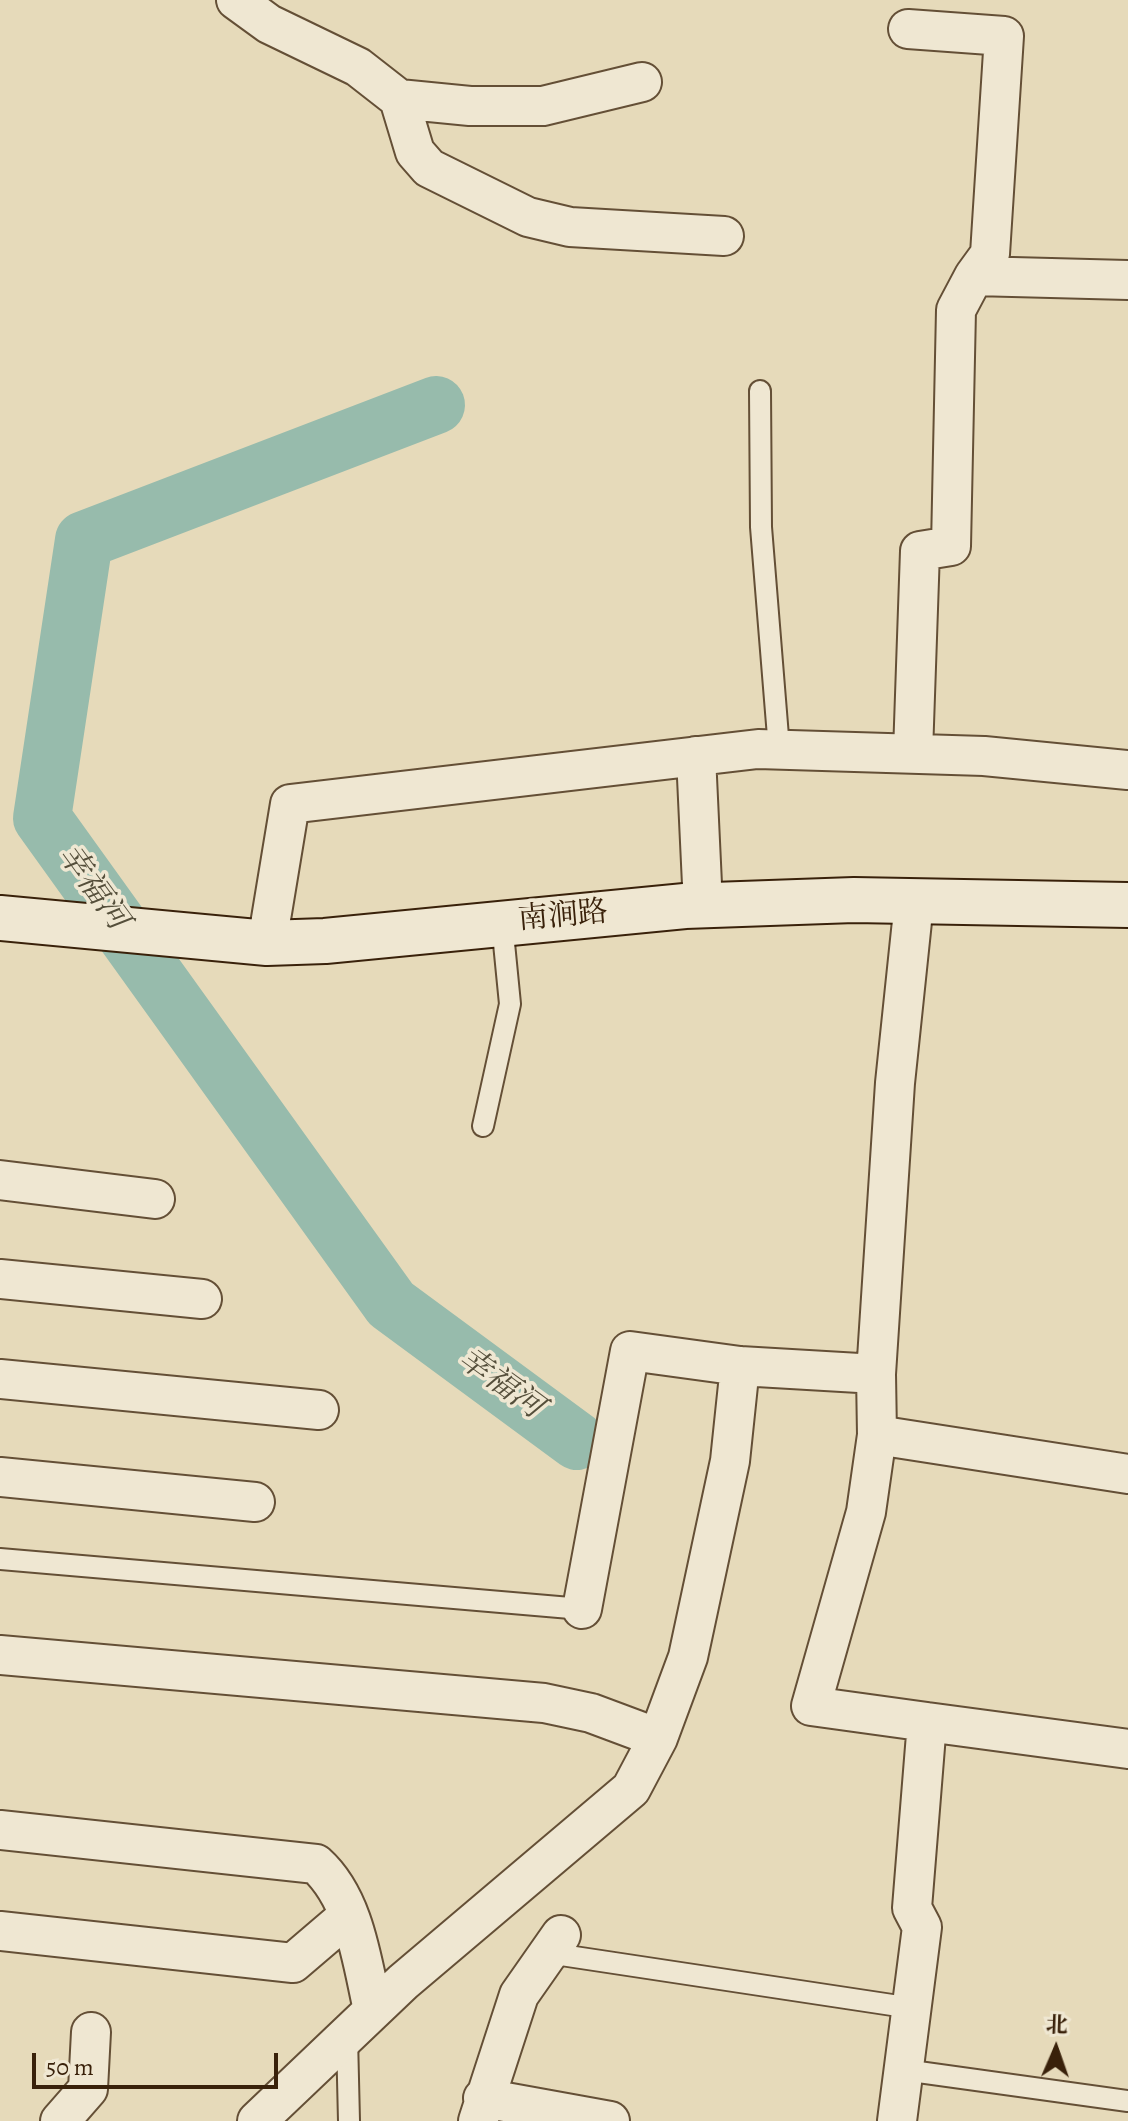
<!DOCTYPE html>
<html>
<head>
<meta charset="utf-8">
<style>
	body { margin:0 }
	#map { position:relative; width:1128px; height:2121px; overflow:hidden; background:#e6daba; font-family:Alegreya,"Noto Serif SC",serif }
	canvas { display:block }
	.north { position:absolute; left:1016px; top:2009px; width:80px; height:80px; -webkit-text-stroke:6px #efe7d2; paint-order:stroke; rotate:2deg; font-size:22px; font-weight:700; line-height:32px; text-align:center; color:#39210a }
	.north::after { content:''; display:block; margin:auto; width:28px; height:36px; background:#39210a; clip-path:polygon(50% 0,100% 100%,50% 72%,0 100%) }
	.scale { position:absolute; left:32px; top:2053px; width:246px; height:36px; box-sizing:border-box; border:4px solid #39210a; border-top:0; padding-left:10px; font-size:24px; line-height:28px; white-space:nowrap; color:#39210a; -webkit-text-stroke:6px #efe7d2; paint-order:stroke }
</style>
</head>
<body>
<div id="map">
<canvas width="1128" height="2121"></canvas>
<div class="north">北</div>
<div class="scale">50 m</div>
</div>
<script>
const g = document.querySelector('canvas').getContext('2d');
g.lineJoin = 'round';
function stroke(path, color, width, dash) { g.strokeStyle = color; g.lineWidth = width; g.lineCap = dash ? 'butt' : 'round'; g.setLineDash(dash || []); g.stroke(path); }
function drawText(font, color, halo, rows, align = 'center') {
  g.font = font + ' Alegreya,"Noto Serif SC",serif'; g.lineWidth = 7; g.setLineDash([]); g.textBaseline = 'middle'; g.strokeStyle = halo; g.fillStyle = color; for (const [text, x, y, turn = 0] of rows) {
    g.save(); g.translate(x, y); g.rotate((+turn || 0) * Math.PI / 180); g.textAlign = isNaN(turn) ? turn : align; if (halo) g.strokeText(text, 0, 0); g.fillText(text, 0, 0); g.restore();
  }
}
const river = new Path2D(`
	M436 405 84 540 42 818 391 1304 577 1441`);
const lane = new Path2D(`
	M760 391 761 527 779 749
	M483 1126 510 1004 502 923
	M0 1559 582 1609
	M548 1953 912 2008
	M347 2037 349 2121
	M904 2070 1128 2101`);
const street = new Path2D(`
	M236 0 269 24 358 67 399 99 470 106H543L642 82
	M908 29 1004 36 990 254 974 276
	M399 99 415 152 429 168 528 217 570 227 724 236
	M913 753 920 551 951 546 956 310 974 276 1128 280
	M696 756 703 906
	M267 943 290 804 758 749 984 756 1128 770
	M0 1180 155 1199
	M0 1279 202 1299
	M0 1379 319 1410
	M877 1435 1128 1474
	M0 1477 255 1502
	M582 1609 630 1351 740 1366 876 1374
	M0 1655 544 1703 591 1713 658 1738
	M927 1722 1128 1749
	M0 1830 316 1864C355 1899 362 1962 373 2010
	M0 1931 293 1963 348 1916
	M483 2098 610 2121
	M60 2121 88 2089 91 2032
	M257 2121 403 1982 631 1789 658 1738 688 1657 730 1461 740 1366
	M478 2121 519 1995 561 1935
	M897 2121 922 1927 912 1908 927 1722 811 1706 866 1512 877 1435 876 1374 895 1083 914 902`);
const secondary = new Path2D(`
	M0 918 267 943 325 941 685 906 854 900 1128 905`);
const streetNames = [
	["南涧路",563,917,-5]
];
const waterNames = [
	["幸福河",92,888,54],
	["幸福河",500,1384,36]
];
stroke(river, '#97bbac', 58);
stroke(lane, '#644f36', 24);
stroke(street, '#644f36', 42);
stroke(secondary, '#39210a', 48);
stroke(lane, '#efe7d2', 20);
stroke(street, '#efe7d2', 38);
stroke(secondary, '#efe7d2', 44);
drawText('30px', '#39210a', '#efe7d2', streetNames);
drawText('italic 32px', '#554f3b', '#efe7d2', waterNames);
</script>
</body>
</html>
